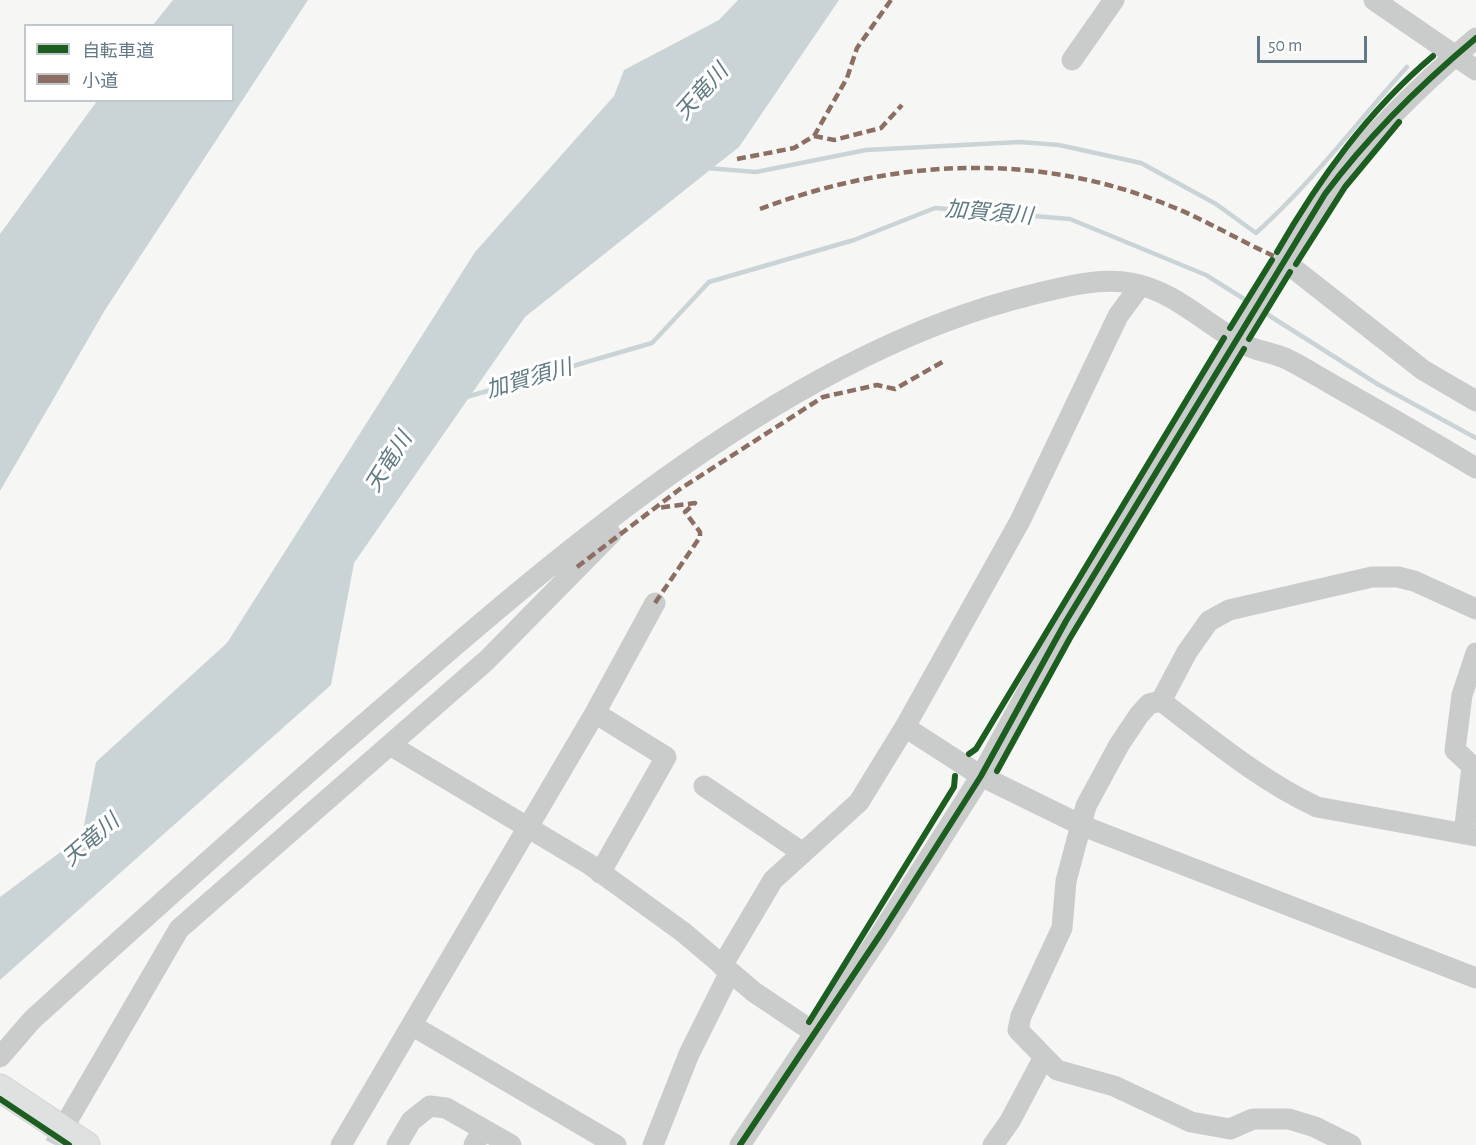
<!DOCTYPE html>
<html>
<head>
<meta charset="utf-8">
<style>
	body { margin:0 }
	#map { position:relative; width:1476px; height:1145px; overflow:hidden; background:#f6f6f4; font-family:"Alegreya Sans","Noto Sans JP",sans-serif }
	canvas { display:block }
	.legend { position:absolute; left:24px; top:24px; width:210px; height:78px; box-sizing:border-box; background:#fff; border:2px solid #c1c9cf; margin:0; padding:8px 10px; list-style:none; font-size:18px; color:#647986 }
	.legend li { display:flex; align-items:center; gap:12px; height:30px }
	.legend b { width:30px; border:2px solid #c1c9cf }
	.scale { position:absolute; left:1257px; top:36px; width:110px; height:27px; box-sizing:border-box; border:3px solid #647986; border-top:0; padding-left:8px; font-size:18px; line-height:21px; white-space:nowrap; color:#647986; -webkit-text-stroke:4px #fff; paint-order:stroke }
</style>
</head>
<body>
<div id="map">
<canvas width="1476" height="1145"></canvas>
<ul class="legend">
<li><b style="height:8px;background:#1b5e20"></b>自転車道</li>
<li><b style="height:8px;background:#8d6e63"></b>小道</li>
</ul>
<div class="scale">50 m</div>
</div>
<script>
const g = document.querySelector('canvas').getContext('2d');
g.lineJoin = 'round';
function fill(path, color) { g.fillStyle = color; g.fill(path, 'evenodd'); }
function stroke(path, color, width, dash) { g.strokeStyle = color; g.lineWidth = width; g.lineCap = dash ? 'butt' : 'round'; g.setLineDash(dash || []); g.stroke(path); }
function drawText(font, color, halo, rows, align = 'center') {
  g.font = font + ' "Alegreya Sans","Noto Sans JP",sans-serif'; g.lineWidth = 6; g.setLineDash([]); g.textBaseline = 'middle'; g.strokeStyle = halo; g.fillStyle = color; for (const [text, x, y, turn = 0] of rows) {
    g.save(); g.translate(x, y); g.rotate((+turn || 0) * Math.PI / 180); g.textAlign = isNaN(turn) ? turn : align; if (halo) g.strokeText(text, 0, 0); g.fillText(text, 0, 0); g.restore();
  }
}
const water = new Path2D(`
	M173 0H308L105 310 0 491V234L97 101 232 100V26L153 25Z
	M738 0H839L739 147 525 317 354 563 331 685 0 980V897L82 836 96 762 227 643 475 252 614 96 624 70 719 20Z`);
const stream = new Path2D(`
	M707 168 756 172 866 150 1020 142 1059 145 1141 163 1216 204 1256 233C1312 183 1357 122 1407 67
	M1262 311 1379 385 1476 438
	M463 398 652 343 709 282 854 240 935 208 1070 219 1206 275 1252 304`);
const minorTunnel = new Path2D(`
	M55 1145 66 1123`);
const minor = new Path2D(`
	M1374 0 1476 70
	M1072 60 1114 0
	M1284 261 1423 370 1476 401
	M1161 701 1187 652 1209 621 1229 610 1372 577H1398L1414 581 1476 609
	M595 713 666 757 600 873
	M905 727 981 776 1083 826 1476 978
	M390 745 589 864 683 932 754 992 815 1033
	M704 786 803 853
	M1464 834 1472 766 1455 750 1462 695 1476 653
	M722 966 773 880 859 802 905 727 1020 521 1118 316 1140 286
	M413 1026 616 1145
	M0 1057 32 1020C146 916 261 813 378 712 561 553 788 355 1027 296 1059 288 1098 277 1131 283 1176 291 1206 325 1245 345 1258 351 1273 353 1287 359 1305 368 1322 379 1340 389 1386 415 1431 441 1476 468
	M66 1123 179 929 487 660 611 534
	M341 1145 595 713 655 603
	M397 1145 411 1121 430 1106 446 1108 511 1145
	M474 1145 483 1129
	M653 1145 689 1054 730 972
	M740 1145 882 932 981 776 1066 621 1325 194C1369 135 1420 85 1476 38
	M993 1145 1010 1121 1044 1057
	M1351 1145 1315 1127 1289 1119H1253L1230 1129 1191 1122 1114 1086 1057 1070 1018 1030 1021 1016 1062 928 1066 881 1086 806 1119 745 1139 715 1149 704 1161 701C1211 739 1261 781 1317 807L1476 836`);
const major = new Path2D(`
	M0 1088 86 1145`);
const quiet = new Path2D(`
	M814 136 834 140 881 128 902 105
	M737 159 794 148 814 136 847 78 857 48 891 0
	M760 209C893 159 1035 151 1168 205 1204 219 1238 240 1274 256
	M577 567 680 489 823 397 877 385 895 389 944 361
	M655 603 700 537V532L685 512 695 503 657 508`);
const cycleway = new Path2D(`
	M1277 252C1319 179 1368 111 1433 56
	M1296 264 1345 187 1399 122
	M1230 328 1272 260
	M1249 339 1290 272
	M969 754 976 749 1224 338
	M997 771 1070 638 1244 349
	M809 1022 954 787 955 776
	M0 1099 69 1145
	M740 1145 882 932 981 776 1066 621 1325 194C1369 135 1420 85 1476 38`);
const waterNames = [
	["天竜川",702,92,-48],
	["加賀須川",989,213,5],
	["加賀須川",529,379,-16],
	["天竜川",389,462,-58],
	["天竜川",91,840,-41]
];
fill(water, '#cad4d6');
stroke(stream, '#cad4d6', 4.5);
stroke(minorTunnel, '#cad0d3', 21, [21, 10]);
stroke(major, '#d2d3d3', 29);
stroke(minor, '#cacccc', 21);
stroke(major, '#dfe0e0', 27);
stroke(quiet, '#8d6e63', 4.5, [9, 4.5]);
stroke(cycleway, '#1b5e20', 6);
drawText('italic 22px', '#607b82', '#fff', waterNames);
</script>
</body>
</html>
